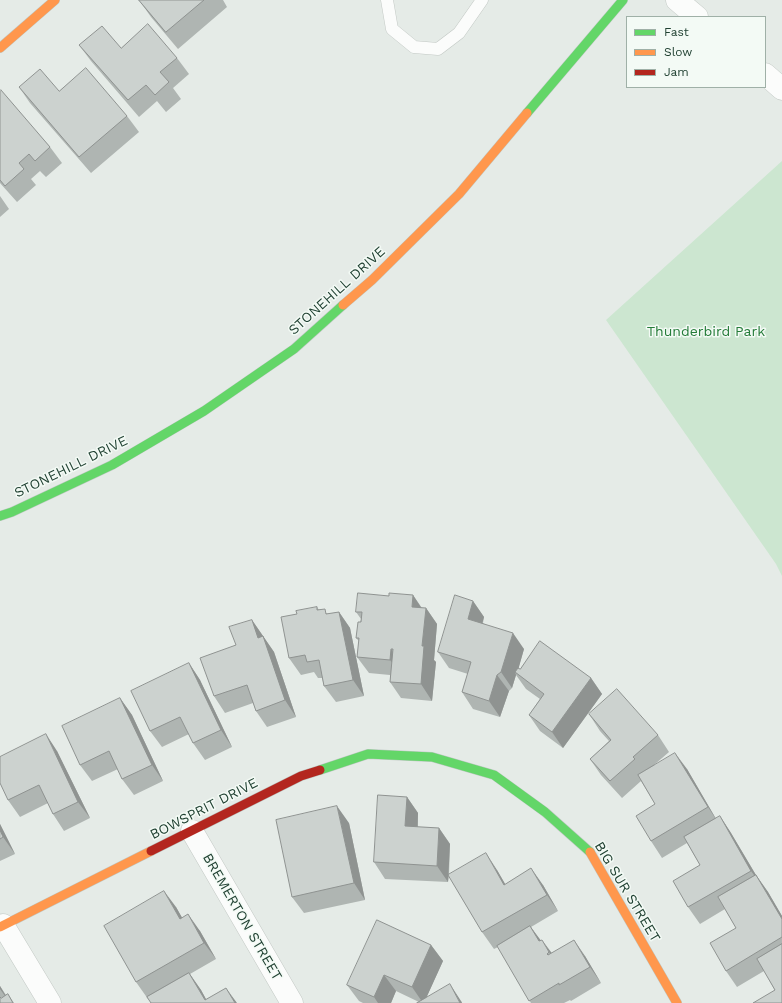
<!DOCTYPE html>
<html>
<head>
<meta charset="utf-8">
<style>
	body { margin:0 }
	#map { position:relative; width:782px; height:1003px; overflow:hidden; background:#e5ebe7; font-family:"Work Sans",sans-serif }
	canvas { display:block }
	.legend { position:absolute; left:626px; top:16px; width:140px; height:72px; box-sizing:border-box; background:#f3faf5; border:1px solid #9fb0a7; margin:0; padding:5px 7px; list-style:none; font-size:12px; color:#204132 }
	.legend li { display:flex; align-items:center; gap:8px; height:20px }
	.legend b { width:20px; border:1px solid #9fb0a7 }
</style>
</head>
<body>
<div id="map">
<canvas width="782" height="1003"></canvas>
<ul class="legend">
<li><b style="height:5px;background:#63d668"></b>Fast</li>
<li><b style="height:5px;background:#ff974d"></b>Slow</li>
<li><b style="height:5px;background:#b3261e"></b>Jam</li>
</ul>
</div>
<script>
const g = document.querySelector('canvas').getContext('2d');
g.lineJoin = 'round';
function fill(path, color) { g.fillStyle = color; g.fill(path, 'evenodd'); }
function stroke(path, color, width, dash) { g.strokeStyle = color; g.lineWidth = width; g.lineCap = dash ? 'butt' : 'round'; g.setLineDash(dash || []); g.stroke(path); }
function drawText(font, color, halo, rows, align = 'center') {
  g.font = font + ' "Work Sans",sans-serif'; g.lineWidth = 3; g.setLineDash([]); g.textBaseline = 'middle'; g.strokeStyle = halo; g.fillStyle = color; for (const [text, x, y, turn = 0] of rows) {
    g.save(); g.translate(x, y); g.rotate((+turn || 0) * Math.PI / 180); g.textAlign = isNaN(turn) ? turn : align; if (halo) g.strokeText(text, 0, 0); g.fillText(text, 0, 0); g.restore();
  }
}
const green = new Path2D(`
	M782 161V576L776 564 606 320Z`);
const lane = new Path2D(`
	M387 0 392 29 414 47 438 49 459 33 482 0`);
const street = new Path2D(`
	M677 0 697 17
	M765 74 782 89
	M192 831 292 1003
	M3 925 50 1003`);
const fast = new Path2D(`
	M527 113 623 0
	M0 516 12 512 112 465 204 411 294 349 343 305
	M320 770 368 754 432 757 494 775 545 812 590 852`);
const slow = new Path2D(`
	M0 48 55 0
	M343 305 372 280 459 194 527 113
	M590 852 677 1003
	M0 927 151 851`);
const jam = new Path2D(`
	M151 851 301 776 320 770`);
const wall = new Path2D(`
	M139 0H223L227 7 178 49 151 17Z
	M79 45 121 48 177 58 189 74 173 88 181 99 166 112 157 101 139 117 91 61Z
	M19 87 59 91 127 116 139 132 91 173 30 103Z
	M0 91 50 147 62 163 46 177 40 171 31 179 36 185 17 202 0 183Z
	M0 196 9 209 0 217Z
	M413 595 422 608H426L437 624 434 660 436 662 432 701 401 698 390 682V675L369 673 357 657 359 641 356 638 361 619 356 612 389 596Z
	M473 601 484 617 483 623 524 649 518 669H520L591 678 602 694 563 748 540 731 529 715 540 699 526 689 516 675 512 688 509 691 500 717 473 709 462 692 468 674 449 668 438 652Z
	M317 607 319 610 328 614 339 612 350 628 364 696 336 702 324 686 322 678H318L314 672 301 675 289 658 297 614Z
	M252 620 274 652 296 717 267 727 256 711 253 703 225 713 214 696 236 645Z
	M189 663 200 680 232 747 205 760 193 743 189 734 162 747 150 731Z
	M120 698 132 715 163 781 134 795 122 779 118 769 92 781 80 765Z
	M589 714 658 735 669 752 654 765 687 769 716 819 720 816 731 833 756 875 768 892 782 916V1003L764 971 737 987 726 971 736 928 725 909 700 924 688 907 700 865 687 843 662 858 651 841 655 804 641 781 622 798 601 775 590 759 609 741 600 731Z
	M57 751 90 818 64 831 53 814 48 803 20 817 8 800Z
	M407 797 418 813V827L439 828 450 844 449 875 497 870 505 884 543 885 558 911 531 927 540 940 551 953 585 956 601 983 571 1001 570 1000 564 1003H531L498 947 494 949 482 932 449 876 448 882 385 879 374 862Z
	M349 823 365 900 304 913 292 897Z
	M0 824 15 854 0 861Z
	M176 907 182 918 200 931 216 959 190 974 201 990 206 999H148L136 982Z
	M431 945 443 961 426 998 461 1001 462 1003H417L419 1002 396 991 391 1003H363L359 1001 347 985Z
	M0 986 6 995 8 994 14 1003H0Z`);
const shadedWall = new Path2D(`
	M413 595 424 612 412 607Z
	M473 601 484 617 479 635 468 619Z
	M426 608 437 624 434 660 436 662 432 701 421 684 422 646Z
	M339 612 350 628 364 696 353 680Z
	M252 620 274 652 296 717 285 700 258 638Z
	M513 633 524 649 517 674 515 672 516 675 512 688 501 672Z
	M391 649 402 666 401 676 390 660Z
	M189 663 200 680 232 747 221 730Z
	M497 675 509 691 500 717 489 701Z
	M591 678 602 694 563 748 552 732Z
	M120 698 132 715 163 781 152 765Z
	M46 734 57 751 90 818 78 802Z
	M675 753 687 769 719 824 708 807Z
	M407 797 418 813 417 842 405 826Z
	M337 806 349 823 365 900 354 883Z
	M720 816 731 833 763 887 751 871Z
	M0 824 15 854 3 837 0 830Z
	M439 828 450 844 448 882 437 866Z
	M486 853 497 870 515 901 504 885Z
	M531 868 543 885 558 911 547 895Z
	M756 875 768 892 782 916V919Z
	M164 891 176 907 192 935 180 919Z
	M188 914 200 931 216 959 204 943Z
	M530 926 542 942 539 941Z
	M542 940 554 956 561 969 549 952Z
	M574 940 585 956 601 983 590 967Z
	M431 945 443 961 424 1003H423L412 987Z
	M189 973 201 990 208 1003H207Z
	M384 975 396 991 391 1003H378L374 997Z
	M450 984 461 1001 462 1003H460Z
	M0 986 10 1003 0 989Z
	M226 988 237 1003H235Z`);
const building = new Path2D(`
	M139 0H204L166 32Z
	M148 24 177 58 160 72 169 82 155 95 146 85 128 100 79 45 102 26 121 48Z
	M86 68 127 116 79 157 19 87 40 69 59 91Z
	M1 90 50 147 35 161 29 154 19 163 24 169 5 186 0 180V91Z
	M358 593 389 596V593L413 595 412 607 426 608 422 646H424L421 684 390 682 393 649H391L390 660 357 657 359 638H356L358 622H361L362 612H356Z
	M455 595 473 601 468 619 513 633 501 672 497 675 489 701 462 692 471 662 438 652Z
	M317 607V610L325 609 326 614 339 612 353 680 324 686 319 660 307 662 305 655 289 658 281 617 297 614 296 611Z
	M252 620 258 638 263 636 285 700 256 711 247 685 214 696 200 658 236 645 229 627Z
	M540 641 591 678 552 732 529 715 544 694 515 672 518 668 520 669Z
	M189 663 221 730 193 743 180 717 150 731 131 691Z
	M617 689 658 735 633 757 635 759 610 781 590 759 611 740 589 714Z
	M120 698 152 765 122 779 109 751 80 765 62 726Z
	M46 734 78 802 53 814 39 785 8 800 0 783V757Z
	M675 753 708 807 651 841 636 816 655 804 638 775Z
	M378 795 407 797 405 826 439 828 437 866 374 862Z
	M337 806 354 883 292 897 276 820Z
	M720 816 751 871 688 907 673 881 700 865 684 837Z
	M0 830 3 837 0 839Z
	M486 853 504 885 531 868 547 895 482 932 448 875Z
	M756 875 782 919V937L726 971 710 943 736 928 718 897Z
	M164 891 180 919 188 914 204 943 136 982 104 926Z
	M377 920 431 945 412 987 384 975 374 997 347 985Z
	M530 926 539 941 542 940 549 952 547 954 548 955 574 940 590 967 559 985V983L529 1001 497 946Z
	M782 944V1003H753L775 990 757 959Z
	M189 973 205 1000 226 988 235 1003H151L147 997Z
	M450 984 460 1003H417Z
	M8 994 13 1003H0V997L1 998Z`);
const streetNames = [
	["STONEHILL DRIVE",337,291,-42],
	["STONEHILL DRIVE",71,467,-26],
	["BOWSPRIT DRIVE",204,809,-27],
	["BIG SUR STREET",627,892,59],
	["BREMERTON STREET",242,917,60]
];
const parkNames = [
	["Thunderbird Park",706,332]
];
fill(green, '#cce6d0');
stroke(lane, '#c2c8c4', 13);
stroke(street, '#c2c8c4', 23);
stroke(fast, '#bec7c3', 10);
stroke(slow, '#bec7c3', 10);
stroke(jam, '#bec7c3', 10);
stroke(lane, '#fbfcfb', 12);
stroke(street, '#fbfcfb', 22);
stroke(fast, '#63d668', 9);
stroke(slow, '#ff974d', 9);
stroke(jam, '#b3261e', 9);
fill(wall, '#afb5b2');
fill(shadedWall, '#8f9391');
fill(building, '#ccd2cf');
stroke(building, '#8f9391', 1);
drawText('14px', '#204132', '#f3faf5', streetNames);
drawText('14px', '#257c39', '#f3faf5', parkNames);
</script>
</body>
</html>
